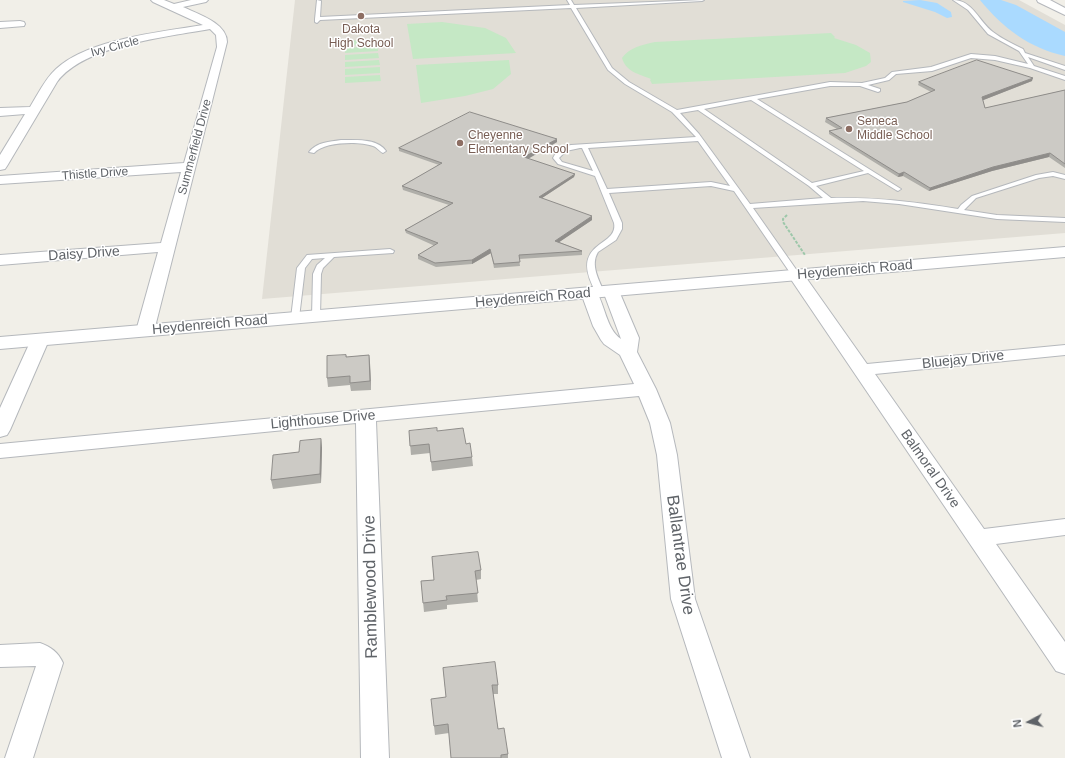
<!DOCTYPE html>
<html>
<head>
<meta charset="utf-8">
<style>
	body { margin:0 }
	#map { position:relative; width:1065px; height:758px; overflow:hidden; background:#f1efe8; font-family:Arial,sans-serif }
	canvas { display:block }
	.north { position:absolute; left:1009px; top:702px; width:40px; height:40px; -webkit-text-stroke:3px #fff; paint-order:stroke; rotate:263deg; font-size:11px; font-weight:700; line-height:16px; text-align:center; color:#5f6368 }
	.north::after { content:''; display:block; margin:auto; width:14px; height:18px; background:#5f6368; clip-path:polygon(50% 0,100% 100%,50% 72%,0 100%) }
</style>
</head>
<body>
<div id="map">
<canvas width="1065" height="758"></canvas>
<div class="north">N</div>
</div>
<script>
const g = document.querySelector('canvas').getContext('2d');
g.lineJoin = 'round';
function fill(path, color) { g.fillStyle = color; g.fill(path, 'evenodd'); }
function stroke(path, color, width, dash) { g.strokeStyle = color; g.lineWidth = width; g.lineCap = dash ? 'butt' : 'round'; g.setLineDash(dash || []); g.stroke(path); }
function drawText(font, color, halo, rows, align = 'center') {
  g.font = font + ' Arial,sans-serif'; g.lineWidth = 3; g.setLineDash([]); g.textBaseline = 'middle'; g.strokeStyle = halo; g.fillStyle = color; for (const [text, x, y, turn = 0] of rows) {
    g.save(); g.translate(x, y); g.rotate((+turn || 0) * Math.PI / 180); g.textAlign = isNaN(turn) ? turn : align; if (halo) g.strokeText(text, 0, 0); g.fillText(text, 0, 0); g.restore();
  }
}
const education = new Path2D(`
	M295 0H1019L1065 25V233L262 299Z`);
const green = new Path2D(`
	M442 22 485 28 506 38 516 53 413 59 407 24Z
	M831 33 835 37 834 38 856 45 870 53 871 62 866 66 845 73 652 84 650 80 651 79C639 74 626 72 622 58 630 47 642 45 655 42Z
	M377 39V44L345 46V41Z
	M378 46V51L345 53V48Z
	M378 53 379 58 345 60V55Z
	M379 60 380 65 345 67V62Z
	M509 60 511 74 493 89 465 96 421 103 416 65Z
	M380 67V73L345 75V69Z
	M380 75 381 81 345 83V77Z`);
const water = new Path2D(`
	M920 0 937 3 951 12 952 17 947 18 935 12 903 2V1Z
	M980 0H1001L1016 5 1065 32V56C1029 48 1003 28 980 0Z`);
const path = new Path2D(`
	M787 215 783 219V222L805 255`);
const service = new Path2D(`
	M317 0 321 1 320 17 570 5 567 0H571L574 5 704 0 702 1 576 8 612 68 629 82 677 110 830 82 862 83 885 78 892 72 931 67 971 54 995 56 1028 64 1019 51 988 34 968 10 953 0C973 0 979 22 993 32 1002 39 1013 44 1023 49L1025 53 1065 66V70L1028 57 1034 66 1065 76V80L1030 68 995 60 971 58 932 71 896 74 889 80 868 85 880 89V91L878 92 860 86H830L757 99 901 189 898 191 896 190 868 173 816 186 831 198C875 197 914 202 958 209L961 205 972 196 1036 175 1053 172 1065 175V179L1053 176 1039 178 976 198 964 210 997 215 1065 218V222L997 219 899 204 863 201 753 208 800 275 796 277H793L734 191 711 186 609 193 622 223V229L616 240 598 252C590 265 599 280 604 292L600 294H597C566 240 619 248 614 223L595 176 558 164 553 158C557 150 562 147 571 145L696 137 672 112 625 84 608 70 571 8 320 20 317 23 315 22V19ZM751 100 864 171 812 183 704 109ZM698 110 809 186 823 198 750 204 699 134 680 113ZM698 141 730 186 711 182 607 189 588 148ZM580 148H582L593 171 562 162 559 158 566 151Z
	M341 140C356 140 377 138 386 151L383 153C379 151 377 147 373 146 358 141 324 142 314 153L309 152C317 142 329 142 341 140Z
	M390 249 394 251 393 253 334 257 323 268 321 274 320 316 316 318 312 316 313 274 317 265 325 258 312 259 305 268 299 318 298 320H292L291 318 297 268 307 255Z`);
const minor = new Path2D(`
	M151 0H164L174 4 191 0H208L206 2 183 7C198 14 227 23 227 42L154 331 151 335 145 336 139 335 136 331 158 252 0 265V255L161 243 181 172 0 184V176L184 163 217 47 216 35 210 29C167 37 84 45 57 82L7 166 5 169 0 170V155L25 114 0 116V108L30 107C38 94 45 79 56 69 88 39 161 32 203 25L153 2Z
	M20 21 24 22 25 24 24 26 0 28V22Z
	M796 270 802 272 867 364 1065 345V355L875 374 984 529 1065 519V535L996 544 1065 642V674L1056 671 788 275 790 272Z
	M611 286 617 287 619 291 639 338 637 352 656 389 670 423 677 455 695 599 750 758H722L671 599 657 455 650 423 639 396 376 421 389 758H361L356 423 0 458V444L634 384 620 355 604 344 601 340 593 326 581 293 583 289 589 288 595 289C605 304 606 329 621 339L603 291 605 287Z
	M40 335 46 336 49 340 10 430 7 435 0 437V408L31 340 34 336Z
	M40 643C51 647 58 652 63 663L33 758H5L36 666 0 667V645Z`);
const tertiary = new Path2D(`
	M1037 0H1050L1065 8V15L1038 2Z
	M1065 247V257L0 349V337Z`);
const wall = new Path2D(`
	M1032 81 983 100 985 108 1065 90V168L1049 157 992 171 929 191 903 176 898 177 829 134V131L837 129 825 122 826 118 907 102 931 92 918 85 919 82Z
	M557 142 528 159 575 174 574 177 542 198 592 220 559 242 582 251V255L519 259 520 266 494 268 491 253 472 264 436 267 418 259V255L435 246 406 233 405 230 449 205 403 190 402 186 439 165 399 151V148Z
	M346 355 347 357 369 355 370 363 371 390 351 391 350 385 328 387 327 378Z
	M409 431H437L466 444 472 457 473 466 432 471 430 453 411 455Z
	M321 439 322 448 321 483 273 489 271 480 299 452Z
	M432 557 481 570V579L476 580 478 602 447 605V609L424 612 421 581 434 580Z
	M443 668 498 685V694H493L498 729 508 754V758H451L449 733 435 735 434 726 446 697Z`);
const shadedWall = new Path2D(`
	M1033 78 1032 81 981 101 982 97Z
	M557 139V142L524 161V157Z
	M1050 153 1049 157 992 171 929 191 930 188 993 167Z
	M904 172 903 176 898 177 899 174Z
	M575 174 574 177 539 200V197Z
	M592 216V220L555 245V241Z
	M490 249 491 253 472 264V260Z
	M369 355 370 363 371 390 370 381Z
	M321 439 322 448 321 483 320 474Z`);
const building = new Path2D(`
	M977 60 1033 78 982 97 985 108 1065 90V164L1050 153 993 167 930 188 904 172 899 174 829 131 842 128 826 118 907 102 935 90 919 82Z
	M470 112 557 139 524 157 575 174 539 197 592 216 555 241 582 251 519 255 520 262 494 264 490 249 472 260 435 263 418 255 438 243 405 230 453 203 402 186 442 163 399 148Z
	M346 355V357L369 355 370 381 350 383V376L327 378V356Z
	M437 428V431L463 428 466 444 470 443 472 457 431 462 429 444 410 446 409 431Z
	M321 439 320 474 271 480 273 455 299 452 300 441Z
	M478 552 481 570 475 571 478 593 446 596 447 600 423 603 421 581 434 580 432 557Z
	M495 662 498 685H492L498 729 504 728 508 754 501 755V758H451L448 724 434 726 431 699 446 697 443 668Z`);
const markers = [
	[361,16,4,"#8d6e63"],
	[849,129,4,"#8d6e63"],
	[460,143,4,"#8d6e63"]
];
const farEducationnames = [
	["Dakota",361,30,"center"],
	["High School",361,44,"center"],
	["Seneca",857,122],
	["Middle School",857,136],
	["Cheyenne",468,136],
	["Elementary School",468,150]
];
const farStreetnames = [
	["Ivy Circle",115,47,-15],
	["Summerfield Drive",195,147,-75],
	["Thistle Drive",95,174,-4]
];
const streetNames = [
	["Daisy Drive",84,254,-4],
	["Heydenreich Road",855,270,-5],
	["Heydenreich Road",533,298,-5],
	["Heydenreich Road",210,325,-5],
	["Bluejay Drive",963,360,-6],
	["Lighthouse Drive",323,420,-5],
	["Balmoral Drive",930,469,55]
];
const nearStreetnames = [
	["Ballantrae Drive",680,555,82],
	["Ramblewood Drive",371,587,-91]
];
fill(education, '#e1ded6');
fill(green, '#c5e8c5');
fill(water, '#aadaff');
stroke(service, '#b5b8bc', 2);
stroke(minor, '#b5b8bc', 2);
stroke(tertiary, '#b5b8bc', 2);
stroke(path, '#9cc7a9', 2, [3, 1.5]);
fill(service, '#fff');
fill(minor, '#fff');
fill(tertiary, '#fff');
fill(wall, '#afaea9');
fill(shadedWall, '#8f8d8a');
fill(building, '#cccac5');
stroke(building, '#8f8d8a', 1);
for (const [x, y, r, color] of markers) { const dot = new Path2D(); dot.arc(x, y, r, 0, 2 * Math.PI); g.fillStyle = color; g.fill(dot); stroke(dot, '#fff', 1.5); }
drawText('12px', '#785e54', '#fff', farEducationnames, 'left');
drawText('12px', '#5f6368', '#fff', farStreetnames);
drawText('14px', '#5f6368', '#fff', streetNames);
drawText('17px', '#5f6368', '#fff', nearStreetnames);
</script>
</body>
</html>
